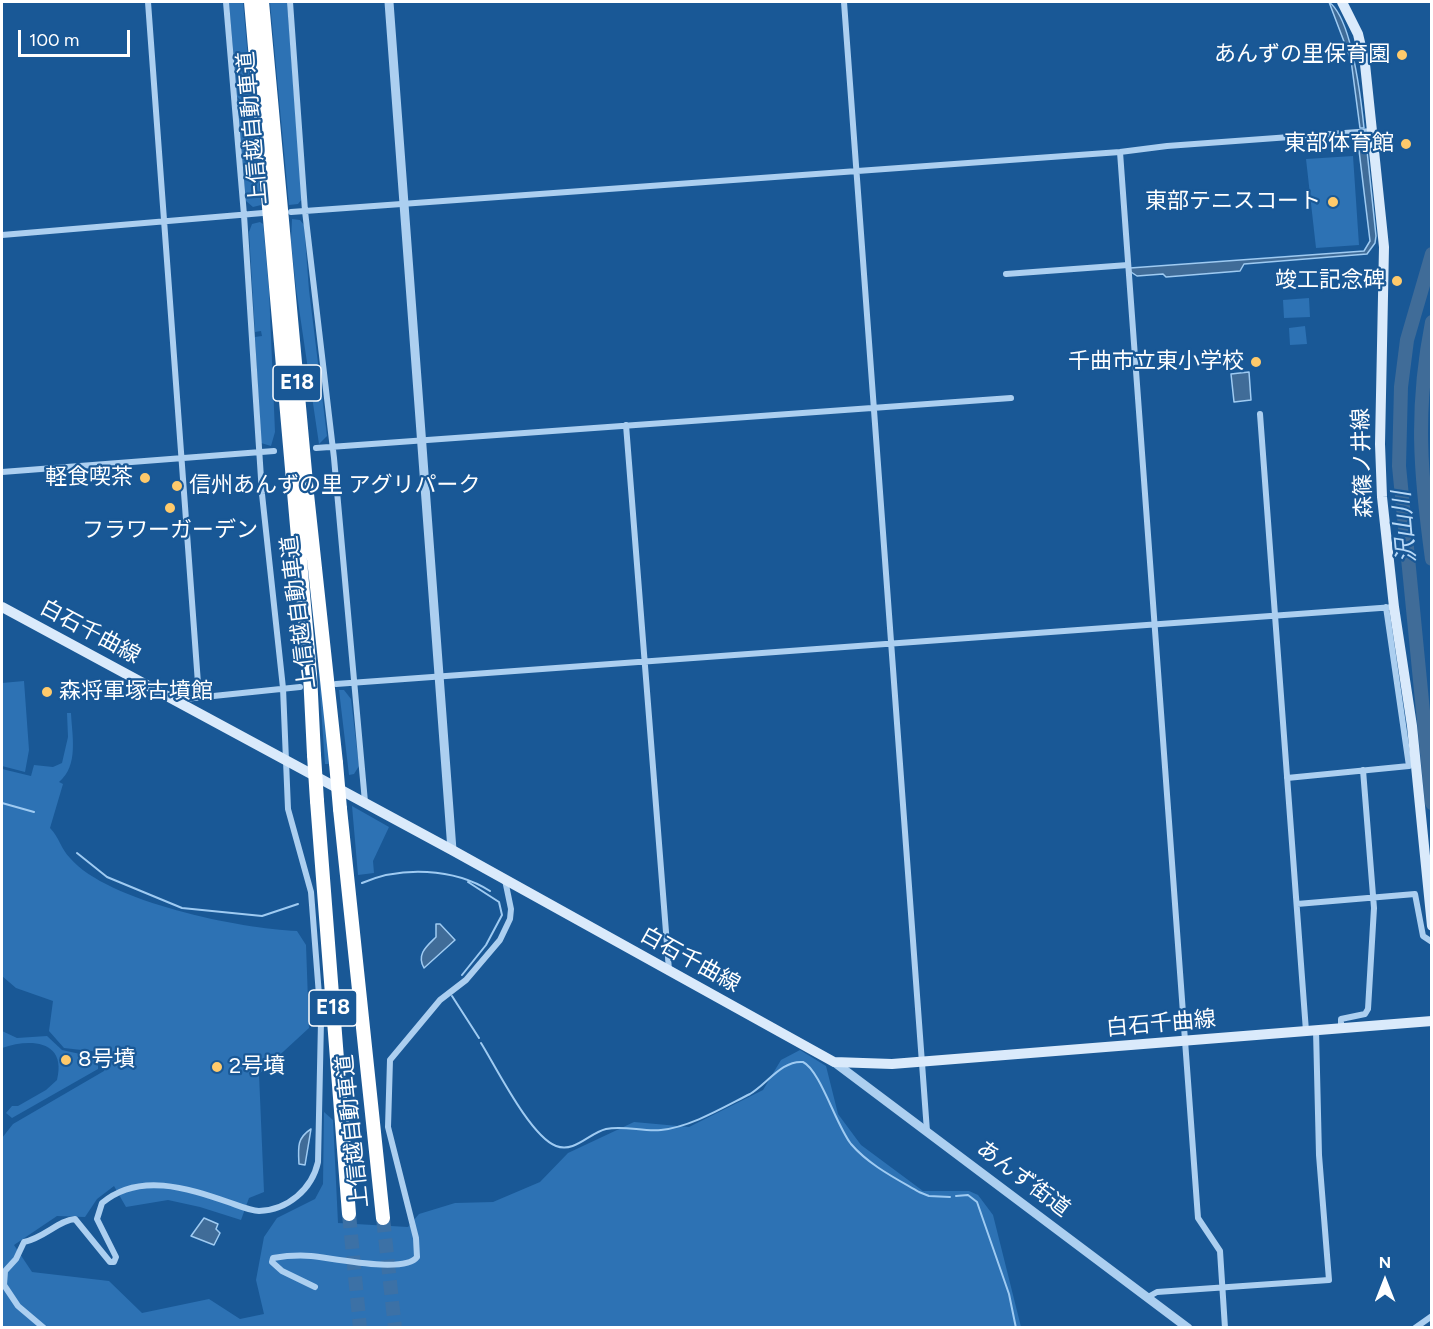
<!DOCTYPE html>
<html>
<head>
<meta charset="utf-8">
<style>
	body { margin:0 }
	#map { position:relative; width:1433px; height:1329px; overflow:hidden; background:#195896; font-family:Figtree,sans-serif }
	canvas { display:block }
	.frame { position:absolute; inset:0; border:3px solid #fff; pointer-events:none }
	.north { position:absolute; left:1355px; top:1251px; width:60px; height:60px; -webkit-text-stroke:4px #195896; paint-order:stroke; rotate:0deg; font-size:16px; font-weight:700; line-height:24px; text-align:center; color:#fff }
	.north::after { content:''; display:block; margin:auto; width:21px; height:27px; background:#fff; clip-path:polygon(50% 0,100% 100%,50% 72%,0 100%) }
	.scale { position:absolute; left:18px; top:30px; width:112px; height:27px; box-sizing:border-box; border:3px solid #fff; border-top:0; padding-left:8px; font-size:18px; line-height:21px; white-space:nowrap; color:#fff; -webkit-text-stroke:4px #195896; paint-order:stroke }
</style>
</head>
<body>
<div id="map">
<canvas width="1433" height="1329"></canvas>
<div class="frame"></div>
<div class="north">N</div>
<div class="scale">100 m</div>
</div>
<script>
const g = document.querySelector('canvas').getContext('2d');
g.lineJoin = 'round';
function fill(path, color) { g.fillStyle = color; g.fill(path, 'evenodd'); }
function stroke(path, color, width, dash) { g.strokeStyle = color; g.lineWidth = width; g.lineCap = dash ? 'butt' : 'round'; g.setLineDash(dash || []); g.stroke(path); }
function drawText(font, color, halo, rows, align = 'center') {
  g.font = font + ' Figtree,"Noto Sans JP",sans-serif'; g.lineWidth = 4.5; g.setLineDash([]); g.textBaseline = 'middle'; g.strokeStyle = halo; g.fillStyle = color; for (const [text, x, y, turn = 0] of rows) {
    g.save(); g.translate(x, y); g.rotate((+turn || 0) * Math.PI / 180); g.textAlign = isNaN(turn) ? turn : align; if (halo) g.strokeText(text, 0, 0); g.fillText(text, 0, 0); g.restore();
  }
}
const green = new Path2D(`
	M229 2H243L261 205 253 207 246 201 237 101 241 100 237 97Z
	M270 2H287L302 199 298 204 289 205Z
	M1353 156 1359 245 1316 248 1306 159Z
	M292 219 300 220 304 225 309 290 327 436 319 444 296 288 291 241Z
	M260 222 263 224 269 290 275 432 271 446 261 443 255 337 262 336 261 331 255 332 249 232 252 224Z
	M1309 298 1310 317 1284 318 1283 300Z
	M1305 326 1307 344 1290 345 1289 328Z
	M318 665H321L331 764H325Z
	M24 681 29 750 25 772 2 766V683Z
	M339 690H344L351 699 359 766 354 774 349 775Z
	M67 713H71C72 735 79 766 59 782L63 784 50 828C59 837 61 849 70 858 107 902 242 929 297 931L306 945 309 1028 259 1074 264 1192 249 1198 241 1220 200 1207 168 1200 126 1207 114 1186 97 1199 85 1217 57 1216 14 1245 32 1272 109 1281 142 1313 209 1299 240 1319 264 1314 256 1280 264 1237 277 1218 315 1199 323 1184 324 1112 333 1120 338 1223 408 1227 419 1214 455 1203 493 1202 540 1182 568 1153 634 1122 689 1127 763 1090 781 1060 800 1050 826 1066 838 1114 861 1145 923 1191H969L978 1195 993 1215 1021 1327H2V1138L13 1124 104 1071 106 1057 99 1052 64 1048 49 1031 53 1001 16 988 2 976V769L31 776 34 765 53 767 62 763 68 737Z
	M352 806 389 827 373 861 374 873 358 875Z
	M2 1031 17 1038 47 1036 62 1050 98 1058V1069L12 1118 6 1113 12 1106H18L46 1090 57 1080C67 1040 30 1038 2 1048Z`);
const water = new Path2D(`
	M1329 2C1352 19 1361 99 1364 128H1360L1351 60Z
	M1361 134H1364L1366 141 1376 236 1375 243 1367 254 1244 264 1240 271 1166 277 1163 274 1137 276 1131 272 1130 268 1364 251 1370 241 1358 142 1361 141Z
	M1249 372 1251 400 1234 402 1231 374Z
	M436 924H440L455 940 424 968C416 954 427 946 436 937Z
	M311 1129 305 1165 299 1164C298 1147 297 1138 311 1129Z
	M204 1218 218 1224 216 1229 220 1233 214 1245 191 1236Z`);
const stream = new Path2D(`
	M2 803 34 812
	M77 853 107 877 182 908 262 916 298 904
	M362 883C401 866 454 868 490 891
	M462 975 486 945 502 915 499 902 468 882
	M452 996 479 1038
	M481 1043C496 1067 530 1136 556 1146 575 1153 589 1133 606 1129 624 1125 643 1132 661 1130 691 1127 724 1107 750 1094 767 1084 782 1060 803 1062 820 1070 836 1125 851 1144 869 1165 895 1178 919 1192L929 1196 950 1197
	M956 1196 968 1195 977 1202 1009 1294 1016 1328`);
const river = new Path2D(`
	M1432 254 1407 340 1401 387 1399 466 1432 803
	M1432 322C1415 409 1420 472 1432 559`);
const motorwayTunnel = new Path2D(`
	M349 1214 360 1328
	M383 1218 395 1328`);
const minor = new Path2D(`
	M148 2 199 697
	M290 2 305 211 334 458 365 802
	M844 2 927 1131
	M1120 152 1198 1218 1220 1251 1225 1328
	M291 212 1120 152 1167 146 1372 131
	M2 235 263 213
	M1006 274 1128 265
	M1260 414 1306 1031
	M626 425 669 970
	M316 448 1011 398
	M2 472 274 451
	M336 684 1394 607
	M175 700 300 687
	M1287 778 1409 766 1386 607
	M1297 904 1415 894 1423 936 1432 942
	M1341 1028V1019L1365 1014 1368 1009 1374 908 1363 770
	M315 1287 282 1271 272 1262 273 1258C285 1256 298 1255 311 1256 332 1258 405 1274 417 1257L416 1238 388 1127 390 1060 440 1000 466 980 500 940 510 919 511 909 505 880
	M1148 1297 1157 1292 1329 1280 1319 1155 1316 1030
	M44 1328 18 1306 4 1285 5 1271 16 1259 24 1242C44 1238 59 1220 75 1219L110 1262H114L116 1257 97 1219 102 1203C139 1172 187 1188 228 1202 237 1205 250 1211 259 1211 288 1210 312 1189 318 1162L321 1021 311 892 288 809 283 688 262 494 244 215 226 2
	M1415 1328 1432 1316`);
const tertiary = new Path2D(`
	M389 2 452 850
	M834 1062 1188 1328`);
const secondary = new Path2D(`
	M1342 2 1358 34 1365 64 1384 247 1380 444 1382 497 1394 607 1412 726 1432 926
	M2 607 452 850 834 1062 892 1064 1432 1021`);
const motorway = new Path2D(`
	M251 2 310 674 314 755
	M262 2 307 494 336 763
	M317 801 349 1214
	M340 809 383 1218`);
const motorwayBridge = new Path2D(`
	M314 755 317 801
	M336 763 340 809`);
const markers = [
	[1402,55,6,"#ffca6b"],
	[1406,144,6,"#ffca6b"],
	[1333,202,6,"#ffca6b"],
	[1397,281,6,"#ffca6b"],
	[1256,362,6,"#ffca6b"],
	[145,478,6,"#ffca6b"],
	[177,486,6,"#ffca6b"],
	[170,508,6,"#ffca6b"],
	[47,692,6,"#ffca6b"],
	[66,1060,6,"#ffca6b"],
	[217,1067,6,"#ffca6b"]
];
const shields = [
	[297,383,48],
	[333,1008,48]
];
const shieldNames = [
	["E18",297,383],
	["E18",333,1008]
];
const poiNames = [
	["あんずの里保育園",1390,55],
	["東部体育館",1394,144],
	["東部テニスコート",1321,202],
	["竣工記念碑",1385,281],
	["千曲市立東小学校",1244,362],
	["軽食喫茶",133,478],
	["信州あんずの里 アグリパーク",189,486,"left"],
	["フラワーガーデン",170,531,"center"],
	["森将軍塚古墳館",59,692,"left"],
	["8号墳",78,1060,"left"],
	["2号墳",229,1067,"left"]
];
const streetNames = [
	["上信越自動車道",253,128,-95],
	["森篠ノ井線",1363,463,-92],
	["上信越自動車道",299,612,-97],
	["白石千曲線",90,632,28],
	["白石千曲線",690,960,29],
	["白石千曲線",1161,1024,-5],
	["上信越自動車道",353,1131,-96],
	["あんず街道",1023,1179,37]
];
const waterNames = [
	["沢山川",1405,527,-95]
];
fill(green, '#2d72b4');
fill(water, '#406c98');
stroke(water, '#9fcbf2', 1.5);
stroke(stream, '#9fcbf2', 2);
stroke(river, '#406c98', 14);
stroke(motorwayTunnel, '#3c71a6', 14, [14, 7]);
stroke(minor, '#accff0', 6);
stroke(tertiary, '#accff0', 9);
stroke(secondary, '#daeafb', 10);
stroke(motorway, '#fff', 14);
stroke(motorwayBridge, '#fff', 14);
for (const [x, y, r, color] of markers) { const dot = new Path2D(); dot.arc(x, y, r, 0, 2 * Math.PI); g.fillStyle = color; g.fill(dot); stroke(dot, '#195896', 2); }
for (const [x, y, w] of shields) { const box = new Path2D(); box.roundRect(x - w / 2, y - 18, w, 36, 4.5); g.fillStyle = '#195896'; g.fill(box); stroke(box, '#fff', 1.5); }
drawText('bold 21px', '#fff', null, shieldNames);
drawText('22px', '#fff', '#195896', poiNames, 'right');
drawText('22px', '#fff', '#195896', streetNames);
drawText('italic 24px', '#b8d9f7', '#195896', waterNames);
</script>
</body>
</html>
